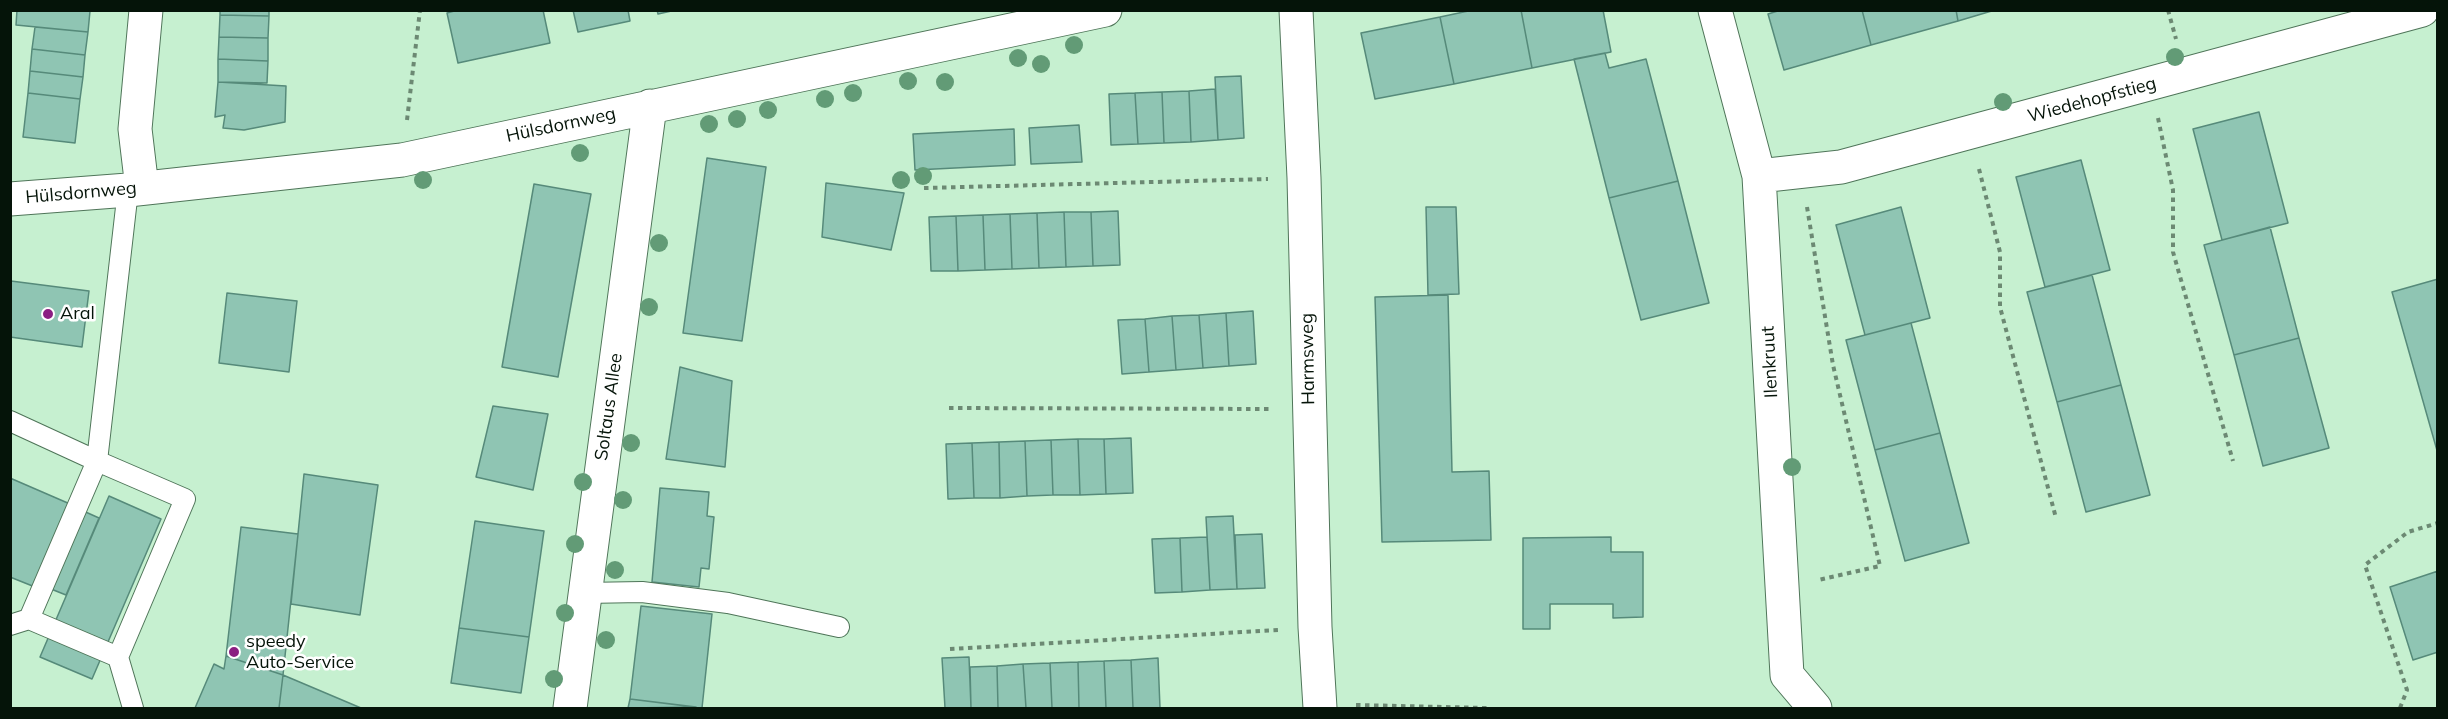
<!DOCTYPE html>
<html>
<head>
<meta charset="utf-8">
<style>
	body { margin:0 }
	#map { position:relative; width:2448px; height:719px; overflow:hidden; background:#c6f0d0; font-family:Mulish,sans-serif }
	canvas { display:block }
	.frame { position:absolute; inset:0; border:12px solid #051409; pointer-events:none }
</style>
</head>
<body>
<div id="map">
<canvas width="2448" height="719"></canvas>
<div class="frame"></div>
</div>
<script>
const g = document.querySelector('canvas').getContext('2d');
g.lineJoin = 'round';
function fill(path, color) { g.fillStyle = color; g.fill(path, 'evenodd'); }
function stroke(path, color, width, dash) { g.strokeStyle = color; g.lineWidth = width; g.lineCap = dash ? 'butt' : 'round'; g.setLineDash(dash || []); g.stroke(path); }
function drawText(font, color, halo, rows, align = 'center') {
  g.font = font + ' Mulish,sans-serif'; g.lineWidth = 5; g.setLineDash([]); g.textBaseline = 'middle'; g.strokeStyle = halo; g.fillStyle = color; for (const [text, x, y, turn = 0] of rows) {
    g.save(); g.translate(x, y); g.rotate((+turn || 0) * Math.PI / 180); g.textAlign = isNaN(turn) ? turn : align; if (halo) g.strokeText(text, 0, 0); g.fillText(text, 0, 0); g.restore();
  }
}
const building = new Path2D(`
	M17 10 90 11 88 32 16 25Z
	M220 10H269V16L220 15Z
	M458 10H543L550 43 458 63 447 13Z
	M573 10H628L630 21 578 32Z
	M657 10H676L658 14Z
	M1473 10H1521L1532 68 1454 84 1440 17Z
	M1521 10H1603L1611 52 1532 68Z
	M1781 10H1862L1871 45 1784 70 1768 14Z
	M1862 10H1956L1958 21 1871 45Z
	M1956 10H1995L1958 21Z
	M220 15 269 16 268 38 219 37Z
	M1440 17 1454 84 1375 99 1361 33Z
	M35 27 88 32 85 55 32 49Z
	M219 37 268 38V61L218 59Z
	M32 49 85 55 83 77 30 71Z
	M1605 53 1609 68 1646 59 1678 181 1609 198 1574 59Z
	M218 59 268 61 267 83 218 82Z
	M30 71 83 77 80 99 28 93Z
	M1241 76 1244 138 1218 140 1215 77Z
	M218 82 286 86 285 122 244 130 223 128 225 115 215 117Z
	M1215 89 1218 140 1191 142 1189 91Z
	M1189 91 1191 142 1164 143 1162 92Z
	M1162 92 1164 143 1138 144 1135 93Z
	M28 93 80 99 75 143 23 137Z
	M1135 93 1138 144 1111 145 1109 94Z
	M2259 112 2288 223 2222 240 2193 129Z
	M1079 125 1082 162 1031 164 1029 128Z
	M1014 129 1015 165 915 170 913 134Z
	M707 158 766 167 742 341 683 333Z
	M2081 160 2110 270 2045 287 2016 177Z
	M1678 181 1709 303 1641 320 1609 198Z
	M826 183 904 193 891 250 822 237Z
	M534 184 591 194 558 377 502 367Z
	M1426 207H1456L1459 294 1428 295Z
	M1901 207 1930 318 1865 335 1836 225Z
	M1118 211 1120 265 1093 266 1091 212Z
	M1064 212H1091L1093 266 1066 267Z
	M1064 212 1066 267 1039 268 1037 213Z
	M1037 213 1039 268 1012 269 1010 214Z
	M1010 214 1012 269 985 270 983 215Z
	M983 215 985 270 958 271 956 216Z
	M956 216 958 271H931L929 217Z
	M2270 227 2299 338 2234 355 2204 245Z
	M2092 275 2121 385 2057 402 2027 292Z
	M2438 279V454L2392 292Z
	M11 281 89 291 82 347 10 337Z
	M227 293 297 301 289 372 219 363Z
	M1448 295 1452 472 1489 471 1491 540 1382 542 1375 297Z
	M1253 311 1256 364 1229 366 1226 313Z
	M1226 313 1229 366 1203 368 1199 315Z
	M1199 315 1203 368 1176 370 1172 316Z
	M1172 316 1176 370 1149 372 1145 319Z
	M1145 319 1149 372 1122 374 1118 320Z
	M1911 323 1940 433 1875 450 1846 340Z
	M2299 338 2329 448 2263 466 2234 355Z
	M680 367 732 381 725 467 666 459Z
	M2121 385 2150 495 2086 512 2057 402Z
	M493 406 548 414 533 490 476 477Z
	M1940 433 1969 543 1905 561 1875 450Z
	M1131 438 1133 493 1106 494 1104 439Z
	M1078 439H1104L1106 494 1080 495Z
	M1078 439 1080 495H1053L1051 440Z
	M1051 440 1053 495 1027 496 1025 441Z
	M1025 441 1027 496 1000 498 999 442Z
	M999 442 1000 498H974L972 443Z
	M972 443 974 498 948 499 946 444Z
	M304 474 378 485 360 615 291 604Z
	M10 478 70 504 35 587 10 577Z
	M660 488 709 492 707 516 714 517 709 569 701 568 699 587 652 582Z
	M109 496 161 519 92 679 40 657Z
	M70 505 99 518 66 595 36 583Z
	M1233 516 1237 589 1210 590 1206 517Z
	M475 521 544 531 529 637 459 628Z
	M241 527 298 534 283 675 226 656Z
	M1262 534 1265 588 1237 589 1235 535Z
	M1207 537 1210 590 1182 592 1180 538Z
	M1611 537V552H1643V617L1613 618V604H1550V629H1523V538Z
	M1180 538 1182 592 1155 593 1152 539Z
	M2438 571V652L2413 660 2390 587Z
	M641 606 712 614 702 708 630 699Z
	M459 628 529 637 521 693 451 683Z
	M226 656 283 675 279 708H195L214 664 224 669Z
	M969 657 971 708H945L942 658Z
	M1158 658 1160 708H1133L1131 660Z
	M1131 660 1133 708H1106L1104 661Z
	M1104 661 1106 708H1079L1078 662Z
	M1078 662 1079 708H1052L1050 663Z
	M1050 663 1052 708H1026L1023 664Z
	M1023 664 1026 708H998L997 666Z
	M997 666 998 708H971L970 667Z
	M283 675 361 708H279Z
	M630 699 696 707 628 708Z`);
const path = new Path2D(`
	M2168 10 2176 39
	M2158 118 2173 190V252L2233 461
	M407 120 420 10
	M1979 169 2000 252V307L2056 518
	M924 188 1268 179
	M1807 207 1833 365 1880 566 1818 580
	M949 408 1272 409
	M950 649 1278 630
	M1356 705 1487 708
	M2400 708 2407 690 2365 565 2408 532 2438 523`);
const lane = new Path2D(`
	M128 190 97 461 185 499 118 657 133 708
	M10 421 97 461 29 619
	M584 593 642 592 728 603 839 627
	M10 625 29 619 118 657`);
const street = new Path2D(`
	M1296 10 1304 178 1315 627 1320 708
	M1715 10 1759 176 1787 675 1815 708
	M1759 176 1841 167 2422 10
	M142 188 135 129 146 10
	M10 199 128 190 402 160 1105 10
	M570 708 650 106`);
const trees = [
	[1074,45],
	[2175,57],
	[1018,58],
	[1041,64],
	[908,81],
	[945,82],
	[853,93],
	[825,99],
	[2003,102],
	[768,110],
	[737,119],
	[709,124],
	[580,153],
	[923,176],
	[423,180],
	[901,180],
	[659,243],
	[649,307],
	[631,443],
	[1792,467],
	[583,482],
	[623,500],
	[575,544],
	[615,570],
	[565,613],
	[606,640],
	[554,679]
];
const markers = [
	[48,314,6,"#8b1e82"],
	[234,652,6,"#8b1e82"]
];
const streetNames = [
	["Wiedehopfstieg",2092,100,-15],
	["Hülsdornweg",561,125,-12],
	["Hülsdornweg",81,193,-5],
	["Harmsweg",1308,359,-91],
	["Ilenkruut",1770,362,-93],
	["Soltaus Allee",609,407,-82]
];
const poiNames = [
	["Aral",60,314],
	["speedy",246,642],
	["Auto-Service",246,663]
];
fill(building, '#8fc5b3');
stroke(building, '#568a7a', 1.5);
stroke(lane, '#4f7559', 22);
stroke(street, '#4f7559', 35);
stroke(path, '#6c8973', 4, [4.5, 4.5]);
stroke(lane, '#fff', 20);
stroke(street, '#fff', 33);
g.fillStyle = '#629b76';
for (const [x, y] of trees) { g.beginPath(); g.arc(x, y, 9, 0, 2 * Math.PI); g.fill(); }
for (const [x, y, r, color] of markers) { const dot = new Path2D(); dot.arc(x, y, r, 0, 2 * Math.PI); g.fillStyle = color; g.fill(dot); stroke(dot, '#fff', 2); }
drawText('18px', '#051409', '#fff', streetNames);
drawText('18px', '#051409', '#fff', poiNames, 'left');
</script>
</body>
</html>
